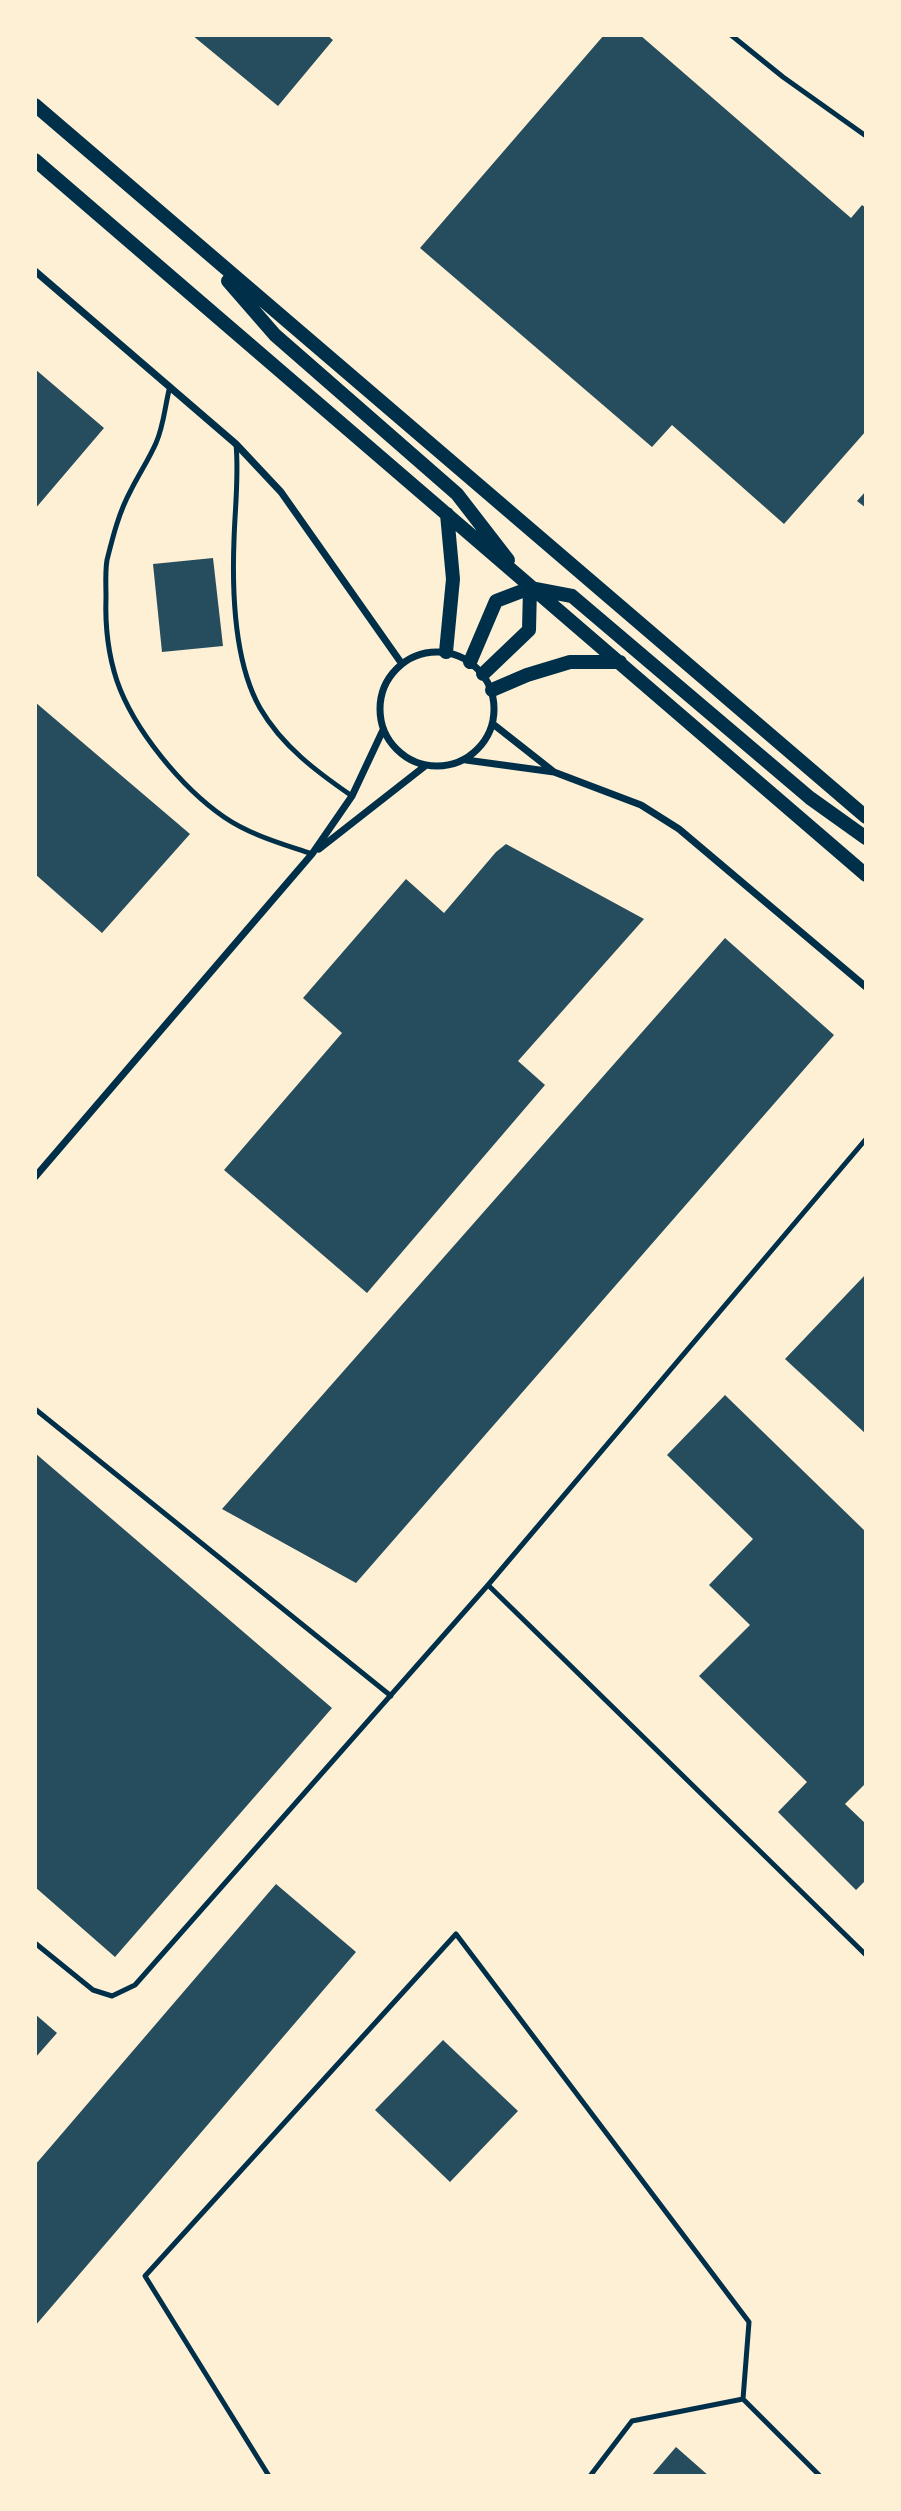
<!DOCTYPE html>
<html>
<head>
<meta charset="utf-8">
<style>
	body { margin:0 }
	#map { position:relative; width:901px; height:2511px; overflow:hidden; background:#fdf0d5; font-family:Lora,serif }
	canvas { display:block }
	.frame { position:absolute; inset:0; border:37px solid #fdf0d5; pointer-events:none }
</style>
</head>
<body>
<div id="map">
<canvas width="901" height="2511"></canvas>
<div class="frame"></div>
</div>
<script>
const g = document.querySelector('canvas').getContext('2d');
g.lineJoin = 'round';
function fill(path, color) { g.fillStyle = color; g.fill(path, 'evenodd'); }
function stroke(path, color, width, dash) { g.strokeStyle = color; g.lineWidth = width; g.lineCap = dash ? 'butt' : 'round'; g.setLineDash(dash || []); g.stroke(path); }
const building = new Path2D(`
	M192 35H327L333 40 278 106Z
	M604 35H640L851 218 862 205 866 208V431L784 524 672 425 652 447 420 248Z
	M35 369 104 428 35 509Z
	M866 491V508L857 501Z
	M213 558 223 646 162 652 153 564Z
	M35 702 190 834 102 933 35 874Z
	M506 844 644 919 518 1061 545 1085 367 1293 224 1170 342 1033 303 998 406 879 444 913 496 852Z
	M725 938 834 1035 356 1583 222 1509Z
	M866 1274V1434L785 1359Z
	M725 1395 866 1532V1783L845 1804 866 1824V1880L856 1890 778 1812 807 1782 699 1676 750 1625 709 1585 753 1539 667 1455Z
	M35 1453 332 1708 115 1957 35 1887Z
	M276 1884 356 1952 35 2326V2165Z
	M35 2014 57 2033 35 2058Z
	M443 2040 518 2111 450 2182 375 2110Z
	M676 2447 709 2476H651Z`);
const service = new Path2D(`
	M731 35 783 77 866 136
	M170 386C165 405 164 425 156 443 149 459 139 474 131 490 119 512 113 536 107 560 105 572 106 585 106 597 105 625 108 654 117 681 134 730 182 788 224 817 250 835 283 844 312 854
	M236 444C239 476 235 507 234 540 232 592 234 662 260 708 282 746 317 772 352 796
	M35 1409 391 1696
	M488 1585 866 1955
	M35 1943 93 1990 112 1996 135 1985 488 1585 866 1139
	M269 2476 145 2276 456 1934 749 2322 743 2399
	M590 2476 632 2421 743 2399 820 2476`);
const minor = new Path2D(`
	M35 271 236 444 281 492 402 664
	M380 709a57 57 0 1 1 114 0a57 57 0 1 1-114 0Z
	M466 760 554 772 493 724
	M554 772 641 805 679 829 866 987
	M319 849 425 766
	M35 1177 312 854 352 796 383 730`);
const secondary = new Path2D(`
	M35 105 866 817
	M35 160 866 875
	M228 281 275 335 457 494 508 560
	M446 652 453 579 447 514
	M470 662 496 601 530 588 572 596 810 798 866 838
	M483 674 529 630 530 588 527 584
	M492 690 527 675 570 662H620`);
fill(building, '#264d5e');
stroke(service, '#003049', 5);
stroke(minor, '#003049', 7);
stroke(secondary, '#003049', 14);
</script>
</body>
</html>
